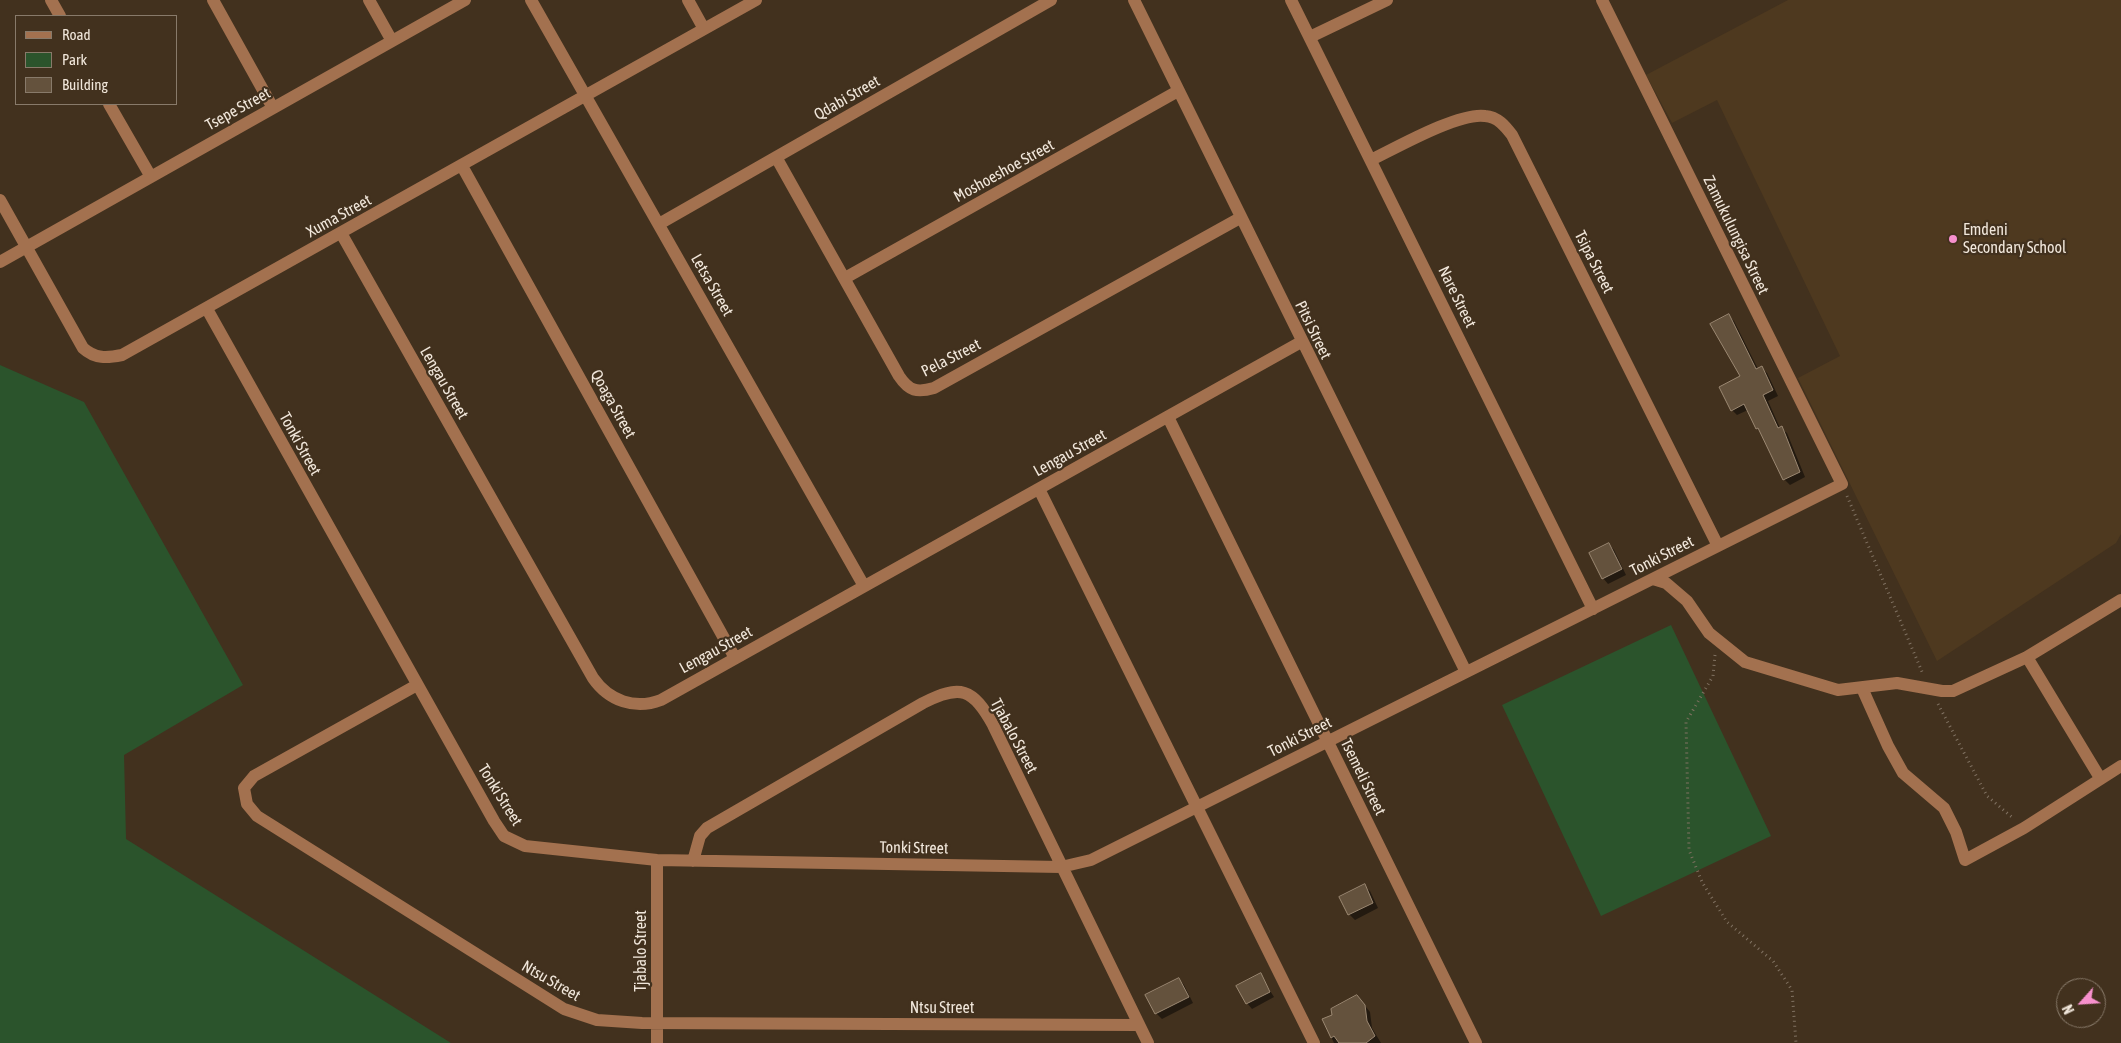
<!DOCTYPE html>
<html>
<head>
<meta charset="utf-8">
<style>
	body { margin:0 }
	#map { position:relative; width:2121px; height:1043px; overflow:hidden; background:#42311e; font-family:"Asap Condensed",sans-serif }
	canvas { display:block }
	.legend { position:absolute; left:15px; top:15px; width:162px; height:90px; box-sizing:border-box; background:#42311e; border:1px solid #887a6a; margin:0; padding:6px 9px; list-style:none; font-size:15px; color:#f1e7db }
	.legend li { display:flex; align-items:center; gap:10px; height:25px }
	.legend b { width:25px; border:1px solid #887a6a }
	.north { position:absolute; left:2056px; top:978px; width:50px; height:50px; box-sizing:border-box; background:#42311e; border:1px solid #887a6a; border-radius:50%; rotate:244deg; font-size:14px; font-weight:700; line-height:20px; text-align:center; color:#f1e7db }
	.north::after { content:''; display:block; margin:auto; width:18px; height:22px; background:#f790cd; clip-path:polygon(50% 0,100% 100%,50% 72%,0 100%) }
</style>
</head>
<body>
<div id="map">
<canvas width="2121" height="1043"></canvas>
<ul class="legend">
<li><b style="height:6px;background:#a3714f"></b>Road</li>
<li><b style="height:14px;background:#2b542c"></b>Park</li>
<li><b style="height:14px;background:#64523d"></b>Building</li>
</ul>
<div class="north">N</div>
</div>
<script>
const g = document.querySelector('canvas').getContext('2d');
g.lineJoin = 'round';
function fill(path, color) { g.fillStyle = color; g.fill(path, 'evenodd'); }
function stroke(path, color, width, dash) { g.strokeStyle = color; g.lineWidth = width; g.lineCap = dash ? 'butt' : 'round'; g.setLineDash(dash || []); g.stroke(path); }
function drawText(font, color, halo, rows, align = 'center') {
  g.font = font + ' "Asap Condensed",sans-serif'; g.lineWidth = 4.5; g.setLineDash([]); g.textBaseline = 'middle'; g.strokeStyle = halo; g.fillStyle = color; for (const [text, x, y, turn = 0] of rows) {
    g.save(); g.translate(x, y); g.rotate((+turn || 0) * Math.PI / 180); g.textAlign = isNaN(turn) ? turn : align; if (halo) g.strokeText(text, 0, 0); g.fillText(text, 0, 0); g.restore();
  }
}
const built = new Path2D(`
	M1788 0H2121V534L2116 543 1937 661 1798 378 1840 356 1717 100 1672 123 1646 75Z`);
const green = new Path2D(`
	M0 365 84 402 243 685 124 755 126 839 451 1043H0Z
	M1671 625 1771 836 1601 916 1502 705Z`);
const shadow = new Path2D(`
	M1729 316 1734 321 1758 369 1761 368 1767 373 1778 396 1768 401 1780 428 1787 433 1805 477 1790 485 1784 479 1763 434 1757 428 1748 410 1737 415 1732 410 1742 377Z
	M1609 544 1614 550 1626 575 1608 584 1603 578Z
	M1364 886 1370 891 1378 908 1355 920 1349 914Z
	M1260 975 1274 997 1252 1009 1247 1003Z
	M1179 979 1184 985 1193 1003 1162 1019 1156 1013Z
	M1362 1002 1370 1012 1372 1028 1381 1043H1334L1323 1020Z`);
const building = new Path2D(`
	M1729 314 1756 369 1762 366 1773 390 1763 395 1778 428 1782 426 1800 472 1783 480 1758 428 1756 429 1744 404 1731 411 1719 387 1740 376 1710 324Z
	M1609 543 1622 569 1602 579 1589 553Z
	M1365 884 1373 903 1348 915 1339 897Z
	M1261 973 1270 992 1246 1004 1236 986Z
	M1179 978 1189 997 1155 1014 1145 995Z
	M1357 995 1365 1005 1367 1021 1375 1036 1366 1043H1339L1334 1036 1331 1038 1322 1019 1332 1015 1331 1009Z`);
const path = new Path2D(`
	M1847 496 1923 674
	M1715 655 1713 676 1686 722 1689 850 1702 882 1727 922 1773 961 1792 990 1796 1043
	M1938 704 1987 796 2013 818`);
const minor = new Path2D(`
	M51 0 60 16
	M213 0 273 108
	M369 0 392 41
	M531 0 864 586
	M688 0 704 29
	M1134 0 1466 672
	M1291 0 1593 609
	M1310 37 1387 0
	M109 104 151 177
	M776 157 899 376C909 391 917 393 934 388L1240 218
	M1371 160C1396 148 1459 112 1485 116 1498 117 1505 126 1512 135L1718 546
	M462 166 735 658
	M0 200 83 348C95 359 107 358 122 355L756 0
	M659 224 1051 0
	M341 233 593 678C609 701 635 710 661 700L1301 342
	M0 262 465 0
	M845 278 1178 91
	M207 309 494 821 504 836 525 846 657 860 1061 867 1091 860 1842 484 1602 0
	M1168 417 1476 1043
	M1039 489 1314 1043
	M1653 579 1666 583 1687 601 1709 633 1745 662 1838 690 1897 683 1942 691H1953L2027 657
	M417 685 254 776 244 788 247 804 257 816 564 1009 597 1020 642 1023 1138 1025
	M1862 688 1888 746 1903 773 1944 808 1956 832 1965 860 2024 828 2121 766
	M2100 778 2027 657 2121 600
	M693 861 700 836 707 828 923 703C960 684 973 688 993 725L1148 1043
	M657 1043V860`);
const markers = [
	[1953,239,5,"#f790cd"]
];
const streetNames = [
	["Qdabi Street",847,98,-30],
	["Tsepe Street",238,109,-29],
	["Moshoeshoe Street",1004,171,-29],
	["Xuma Street",339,216,-29],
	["Zamukulungisa Street",1736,235,64],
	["Tsipa Street",1594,262,63],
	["Letsa Street",712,285,60],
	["Nare Street",1457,297,64],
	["Pitsi Street",1313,330,64],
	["Pela Street",951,358,-27],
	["Lengau Street",444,383,60],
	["Qoaga Street",613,404,61],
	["Tonki Street",300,444,61],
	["Lengau Street",1070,453,-29],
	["Tonki Street",1662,556,-27],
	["Lengau Street",716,650,-29],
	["Tjabalo Street",1014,736,62],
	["Tonki Street",1300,737,-27],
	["Tsemeli Street",1363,777,64],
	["Tonki Street",500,795,58],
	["Tonki Street",914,848,1],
	["Tjabalo Street",641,951,-90],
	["Ntsu Street",551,981,30],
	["Ntsu Street",942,1008]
];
const poiNames = [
	["Emdeni",1963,230],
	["Secondary School",1963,248]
];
fill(built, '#4e391f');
fill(green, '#2b542c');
fill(shadow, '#0007');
fill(building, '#64523d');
stroke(building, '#9b8872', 1);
stroke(path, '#817262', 3, [1, 4]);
stroke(minor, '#a3714f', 12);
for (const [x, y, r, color] of markers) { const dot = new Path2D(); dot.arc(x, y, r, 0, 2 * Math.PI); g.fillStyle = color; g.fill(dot); stroke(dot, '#42311e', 2); }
drawText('16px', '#f1e7db', '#42311e', streetNames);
drawText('16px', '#f1e7db', '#42311e', poiNames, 'left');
</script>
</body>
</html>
